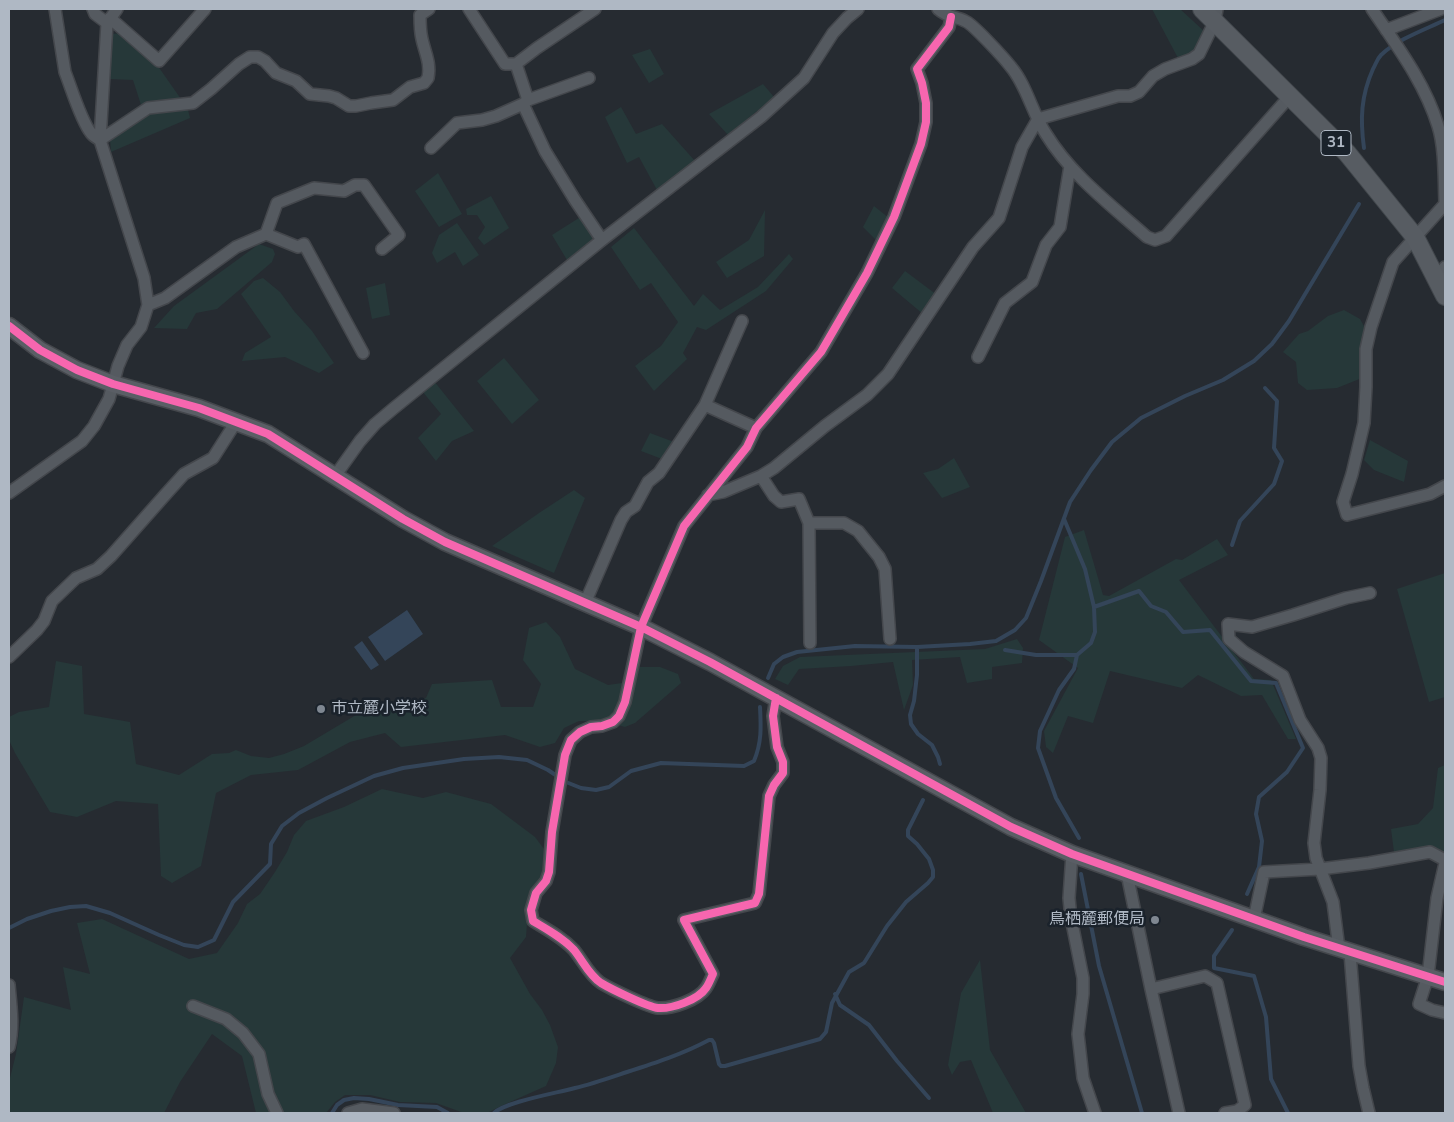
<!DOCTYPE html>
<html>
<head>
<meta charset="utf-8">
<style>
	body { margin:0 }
	#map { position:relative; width:1454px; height:1122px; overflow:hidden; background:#262b31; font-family:"Nunito Sans",sans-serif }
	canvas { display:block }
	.frame { position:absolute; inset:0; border:10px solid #afb8c4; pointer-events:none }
</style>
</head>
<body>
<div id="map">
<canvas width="1454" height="1122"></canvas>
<div class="frame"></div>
</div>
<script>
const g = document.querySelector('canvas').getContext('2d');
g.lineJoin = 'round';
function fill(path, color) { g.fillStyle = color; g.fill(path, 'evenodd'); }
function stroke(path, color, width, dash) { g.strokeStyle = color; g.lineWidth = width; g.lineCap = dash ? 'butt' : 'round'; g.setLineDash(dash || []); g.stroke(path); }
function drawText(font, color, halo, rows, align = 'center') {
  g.font = font + ' "Nunito Sans","Noto Sans JP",sans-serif'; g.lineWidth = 5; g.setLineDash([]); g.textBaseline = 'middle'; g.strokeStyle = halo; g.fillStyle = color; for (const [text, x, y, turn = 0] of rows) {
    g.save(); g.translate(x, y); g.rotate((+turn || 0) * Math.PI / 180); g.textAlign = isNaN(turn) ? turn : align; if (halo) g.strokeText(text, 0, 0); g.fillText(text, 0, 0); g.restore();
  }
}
const green = new Path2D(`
	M1152 9H1180L1205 32 1197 48 1179 60Z
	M121 33 160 69 181 99 141 105 133 80 110 79 112 34Z
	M650 49 664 74 649 83 632 55Z
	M763 84 774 97 728 135 709 114Z
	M187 106 190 118 111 152 110 139 152 110Z
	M621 107 636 134 662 124 695 161 657 190 639 157 627 163 605 117Z
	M438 173 462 214 439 227 415 191Z
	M491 196 509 228 484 245 478 238 485 227 477 215H467L466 209Z
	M874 206 889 218 877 241 863 227Z
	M765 210 764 256 727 278 716 262 749 240Z
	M582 216 594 238 567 260 552 235Z
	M457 223 479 255 463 266 455 252 437 263 432 253 439 235Z
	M634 228 694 306 703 294 720 310 758 287 789 254 793 259 766 291 706 330 697 327 683 353 687 359 654 391 635 366 661 346 678 322 651 283 640 290 611 247Z
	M259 244 273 249 275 254 272 262 217 309 196 313 187 329 154 328 174 306Z
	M905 271 937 295 923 314 892 288Z
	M263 278 280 292 294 311 312 331 334 363 319 373 285 357 242 361 245 353 271 337 241 294 254 281Z
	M385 283 390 315 372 319 366 288Z
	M1344 310 1360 319 1365 328 1362 378 1337 388 1307 390 1298 383 1296 362 1283 352 1299 334 1308 331 1328 316Z
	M504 358 539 400 512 424 477 381Z
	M434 381 474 431 452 441 436 461 418 438 441 414 422 391Z
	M650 433 674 442 662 459 641 451Z
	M1370 440 1408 461 1404 482 1374 470 1364 460Z
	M954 458 970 487 942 498 923 473 938 469Z
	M574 490 585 498 554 573 492 546 539 513Z
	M1084 530 1103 595 1109 596 1176 559 1182 560 1217 539 1228 555 1179 580 1254 679 1271 680 1296 739H1288L1262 695 1241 696 1198 675 1182 688 1110 671 1093 723 1068 716 1053 753 1046 747 1044 731 1078 668 1039 640 1065 537Z
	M1445 573V697L1429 702 1397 589Z
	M546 622 560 637 575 669 608 685 629 682 638 667H660L678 674 681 683 635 723 625 727 603 721H579L564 728 555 743 540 747 505 735 401 747 385 733 350 742 298 770 251 775 216 793 201 866 172 883 161 876 158 804 116 801 77 817 50 812 15 753 9 740V717L19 712 49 707 56 661 82 666 84 714 130 722 136 764 179 775 212 754 229 753 236 750 251 756 269 758 284 754 304 746 356 715 426 698 432 684 492 680 501 707H533L541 684 523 660 529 628Z
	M1017 639 1023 648 1022 663 992 667V679L967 683 960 657 912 660 913 685 904 710 893 662 851 666 799 669 788 685 775 679 783 666 800 657 985 649Z
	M1445 765V852L1431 847 1394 852 1391 829 1418 824 1433 808 1438 768Z
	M382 789 423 798 446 792 491 804 535 837 547 853 543 875 529 897 526 937 510 958 530 994 542 1010 550 1025 558 1047 556 1063 546 1086 501 1106 487 1113H464L436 1103 400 1102 370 1095H345L335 1102 326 1113H256L242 1056 212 1034 180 1082 164 1113H59L57 1112 9 1113V1082L16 1054 24 997 71 1010 63 967 90 974 77 923 102 919 189 959 217 953 238 923 247 904 260 894 275 872 287 852 294 835 306 821 344 807Z
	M980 960 990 1050 1026 1113H993L971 1060 960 1062 952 1075 948 1065 961 993Z`);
const water = new Path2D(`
	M407 610 423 634 385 661 368 637Z
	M362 641 379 665 371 670 354 647Z`);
const stream = new Path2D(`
	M1364 148C1360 119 1361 96 1373 69 1376 64 1377 59 1381 55 1398 39 1424 30 1445 20
	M1064 519 1085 569 1094 607 1095 632 1091 643 1077 655 1074 669 1059 690 1040 731 1038 748 1056 798 1079 838
	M1232 545 1240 521 1274 484 1282 461 1274 448 1277 401 1265 388
	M1094 607 1139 591 1151 606 1166 612 1183 632 1210 630 1251 681 1276 683 1303 748 1287 772 1259 797 1256 814 1262 841 1259 867 1247 894
	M917 647V675L914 701 910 715 911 724 918 734 932 745 938 757 940 764
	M1005 650 1036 655H1077
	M768 678 774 664 783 657 797 652 855 646 917 647 970 644 996 641 1015 630 1026 618 1041 581 1070 502 1091 470 1112 442 1141 418 1185 396 1223 380 1254 361 1272 344 1289 321 1359 204
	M1081 874 1099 966 1142 1113
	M9 928 27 919 51 911 70 907 86 906 110 913 159 935 184 945 198 947 214 940 233 902 270 864 271 844 282 826 299 813 327 798 374 776 403 768 464 759 499 757 527 760 548 770 566 782 581 788 596 790 609 787 631 771 661 763 744 766 754 761C762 742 761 726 760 707
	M1232 930 1214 956V968L1254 976 1266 1017 1271 1079 1288 1113
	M835 994 840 1005 869 1025 897 1061 929 1098
	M332 1113 337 1105 344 1100 354 1098 369 1099 398 1105 437 1107 448 1113
	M494 1113C505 1102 557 1093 575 1088 592 1084 609 1078 627 1072 655 1063 683 1054 709 1040H712L714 1043 719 1064 721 1066H725L820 1039 826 1032 832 1003 849 972 864 963 887 926 906 902 928 883 933 877V870L929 859 917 844 908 836V830L923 800`);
const street = new Path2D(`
	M55 9 65 72C71 87 81 121 91 133 93 136 97 138 100 140L148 108 193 103 211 89 239 64 250 57H258L265 61 276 73 296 81 310 94 329 96 336 98 349 106H356L371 103 393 100 410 87 424 83 428 78C431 63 425 53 422 39 420 31 420 23 420 15L429 9
	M93 9 95 14 107 23
	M469 9 505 64H516L528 100 523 104 545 151 575 200 602 240
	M938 9C948 18 955 16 965 21 973 24 1004 58 1011 67 1027 86 1032 113 1046 134 1071 175 1111 205 1147 237L1155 240 1166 236 1290 96
	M1372 9C1397 46 1425 83 1438 126 1445 148 1444 180 1445 203
	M110 18 159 61 205 9
	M1386 30 1441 9
	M516 64 537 48 595 9
	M528 100 589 78
	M431 148 457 123 482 120 496 116 523 104
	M1445 204 1393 262 1371 327 1366 349V387L1364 423 1352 474 1343 502 1347 515 1430 494 1445 486
	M266 234 277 203 314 188 344 191 355 185H364L399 235 382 249
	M1436 278 1445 267
	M148 305 165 298 236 247 266 234 298 247 304 244 363 353
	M978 357 1005 303 1032 282 1046 245 1060 227 1070 166
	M705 405 756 428
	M335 476 360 441 375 424 394 408 602 240 761 117 804 78 833 33 847 18 858 9
	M761 476 774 496 781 502 799 499 809 523 810 643
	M9 493 82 441 94 426 109 399 118 366 127 345 141 327 148 305 144 278 100 140 107 23 117 9
	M708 495 723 492 761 476 774 468 825 426 867 395 888 374 973 247 999 218 1022 147 1038 119 1118 96H1130L1139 92 1153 76 1165 69 1192 59 1199 54 1215 21 1217 9
	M809 523H844L858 531 879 557 885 569 890 639
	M585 603 621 520 626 512 635 506 648 482 659 473 705 405 742 321
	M9 657 37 630 44 621 52 601 76 578 97 569 111 556 165 495 184 474 213 458 236 422
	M776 698 773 716 777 747 783 762V773L774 785 769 796 759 894 755 903 684 920 713 974C711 978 709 984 706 988 698 1000 672 1009 658 1008 648 1007 611 989 601 983 589 975 583 961 574 950 563 938 548 930 533 921L531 910 536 893 546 881 549 872 552 832 565 755 571 740 580 732 591 727 602 726 613 722 619 716 625 702 641 627 684 526 747 447 756 428 821 352 867 273 894 217 921 144 926 122V103L922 83 917 69 949 27 951 17
	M1072 854 1069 898 1071 918 1083 978V994L1078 1034 1083 1078 1095 1113
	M1445 863 1437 898 1428 976 1419 1004 1432 1010 1445 1013
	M1127 874 1151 989 1179 1113
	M1254 919 1264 872 1320 869 1369 863 1430 852 1445 860
	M1339 949 1333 902 1316 858 1314 843 1320 790 1321 758 1318 748 1300 720 1283 676 1244 652 1229 639 1228 624 1252 627 1293 615 1346 598 1370 593
	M1350 953 1359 1066 1363 1088 1369 1113
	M9 985C11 1006 14 1027 9 1047
	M1151 989 1205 976 1217 983 1245 1105 1237 1111 1225 1113
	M193 1006 226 1019 243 1033 259 1054 268 1094 277 1113
	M348 1113 362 1109 394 1113`);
const secondary = new Path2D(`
	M9 326 40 350 77 370 113 384 199 408 268 434 403 519 445 542 641 627 710 662 1011 827 1072 854 1304 937 1445 982`);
const primary = new Path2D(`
	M1202 9 1347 153 1415 237 1445 296`);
const cycleway = new Path2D(`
	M9 326 40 350 77 370 113 384 199 408 268 434 403 519 445 542 641 627 710 662 1011 827 1072 854 1304 937 1445 982
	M776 698 773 716 777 747 783 762V773L774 785 769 796 759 894 755 903 684 920 713 974C711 978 709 984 706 988 698 1000 672 1009 658 1008 648 1007 611 989 601 983 589 975 583 961 574 950 563 938 548 930 533 921L531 910 536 893 546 881 549 872 552 832 565 755 571 740 580 732 591 727 602 726 613 722 619 716 625 702 641 627 684 526 747 447 756 428 821 352 867 273 894 217 921 144 926 122V103L922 83 917 69 949 27 951 17`);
const markers = [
	[321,709,5,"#7f8791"],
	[1155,920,5,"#7f8791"]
];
const shields = [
	[1336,143,30]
];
const shieldNames = [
	["31",1336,143]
];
const poiNames = [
	["市立麓小学校",331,709],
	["鳥栖麓郵便局",1145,920,"right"]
];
fill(green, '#263839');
fill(water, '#344559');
stroke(stream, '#344559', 4);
stroke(street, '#44474c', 14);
stroke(secondary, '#44474c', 19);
stroke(primary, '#41464b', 20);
stroke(street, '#555a60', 11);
stroke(secondary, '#5a5e65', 16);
stroke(primary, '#575c62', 18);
stroke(cycleway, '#f766af', 8);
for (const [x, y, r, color] of markers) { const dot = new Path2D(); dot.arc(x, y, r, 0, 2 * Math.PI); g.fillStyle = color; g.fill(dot); stroke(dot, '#1a222b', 2); }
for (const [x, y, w] of shields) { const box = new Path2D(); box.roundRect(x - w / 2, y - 12.5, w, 25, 4); g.fillStyle = '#1a222b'; g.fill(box); stroke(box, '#afb8c4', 1); }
drawText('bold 15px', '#afb8c4', null, shieldNames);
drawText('16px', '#afb8c4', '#1a222b', poiNames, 'left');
</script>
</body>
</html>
